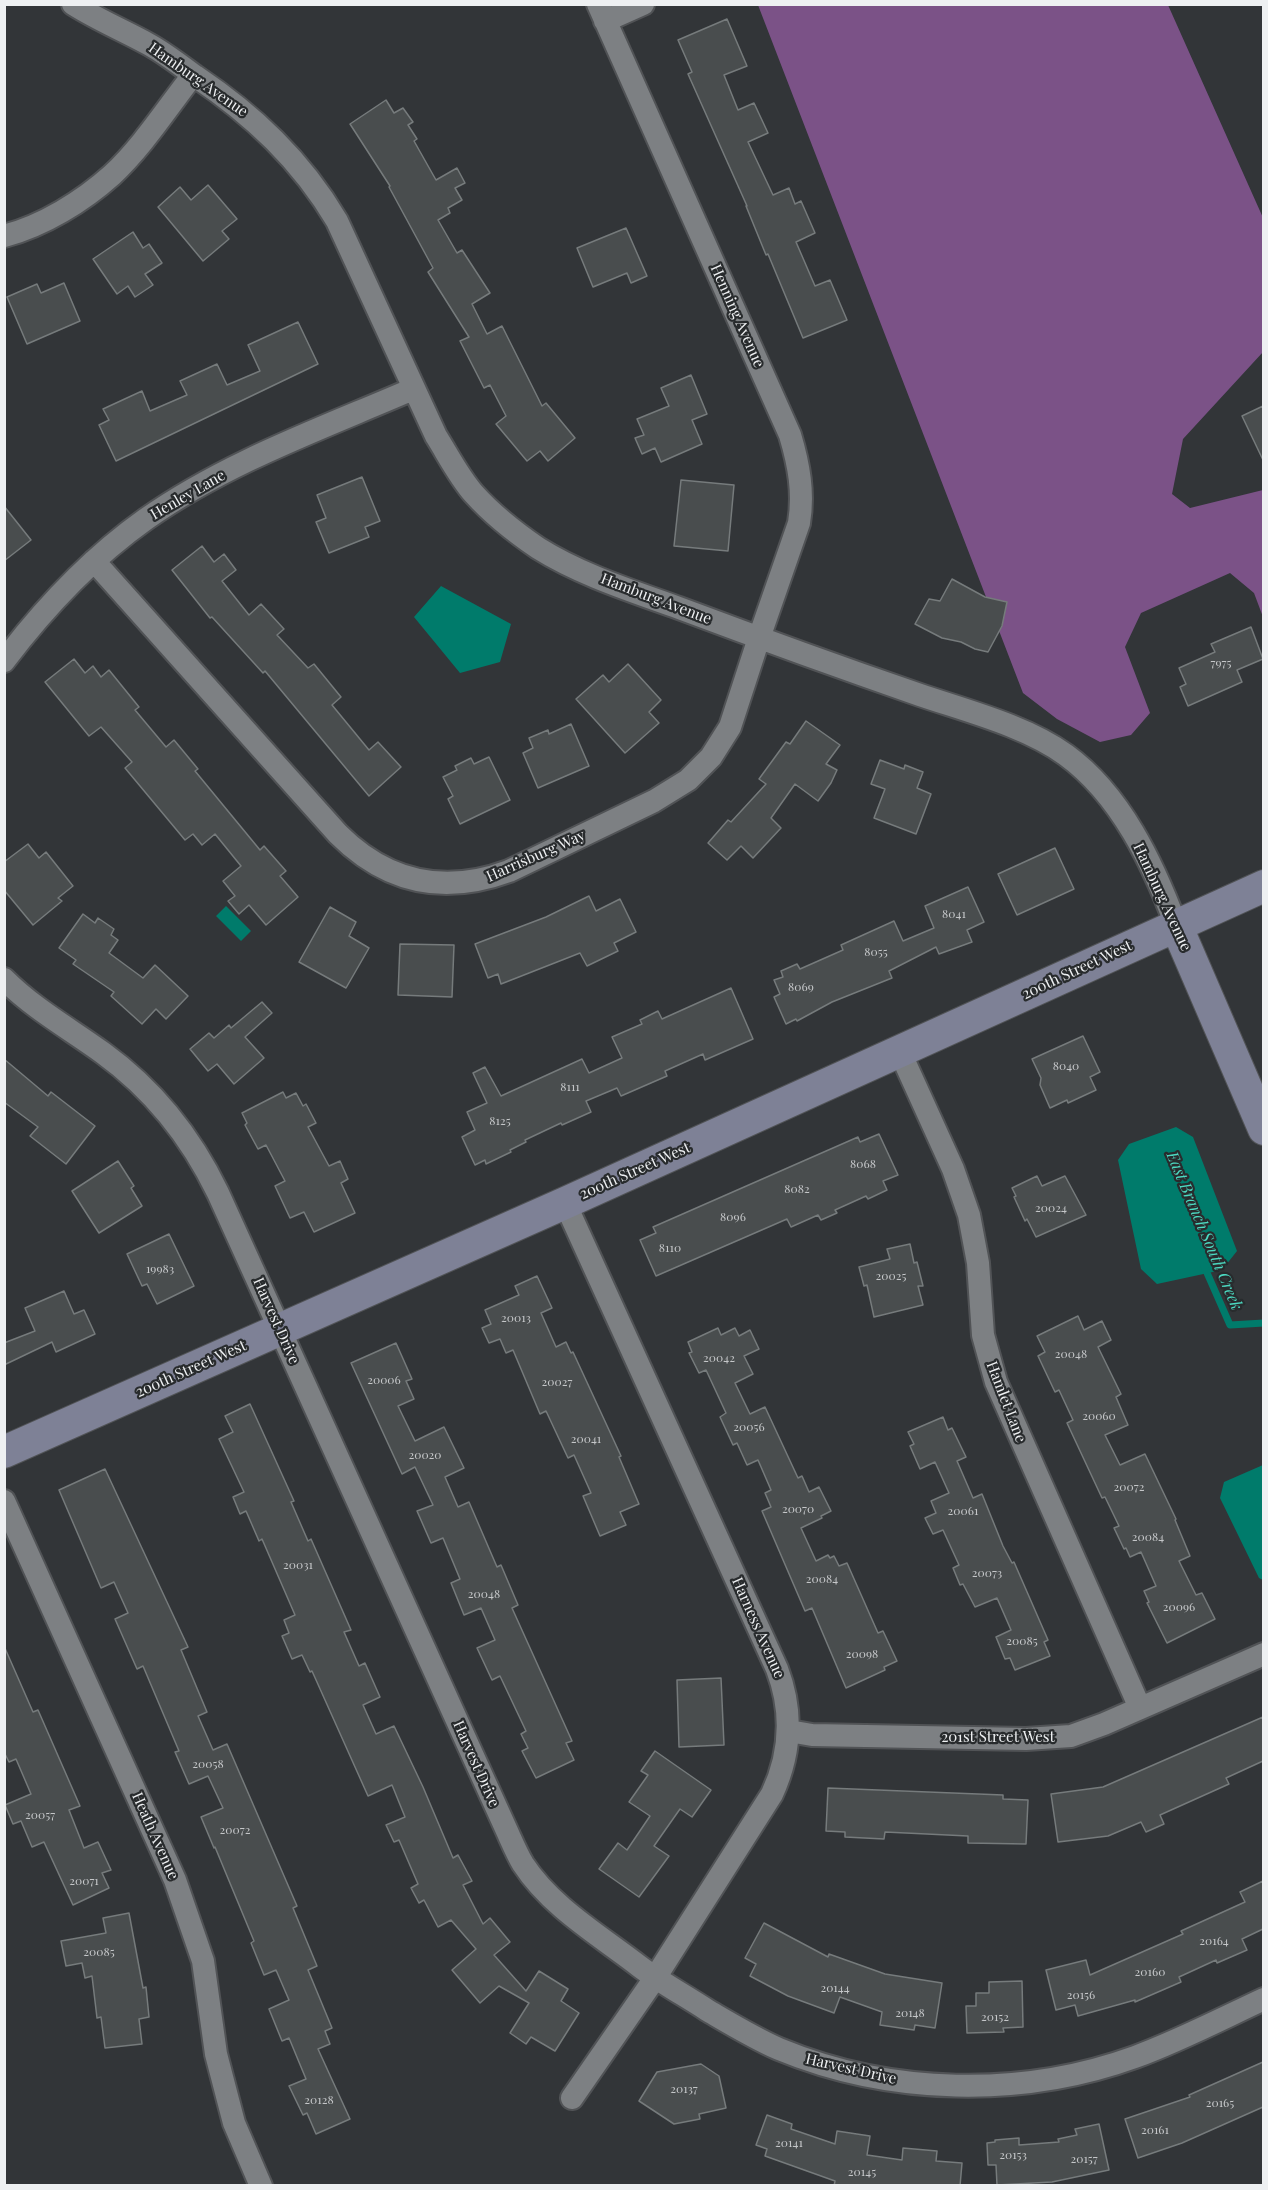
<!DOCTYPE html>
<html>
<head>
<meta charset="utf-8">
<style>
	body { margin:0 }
	#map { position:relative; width:1268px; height:2190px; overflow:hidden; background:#323538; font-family:"Playfair Display",serif }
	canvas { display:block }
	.frame { position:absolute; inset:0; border:6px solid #eef0f2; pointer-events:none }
</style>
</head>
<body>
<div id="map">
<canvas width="1268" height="2190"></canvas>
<div class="frame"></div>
</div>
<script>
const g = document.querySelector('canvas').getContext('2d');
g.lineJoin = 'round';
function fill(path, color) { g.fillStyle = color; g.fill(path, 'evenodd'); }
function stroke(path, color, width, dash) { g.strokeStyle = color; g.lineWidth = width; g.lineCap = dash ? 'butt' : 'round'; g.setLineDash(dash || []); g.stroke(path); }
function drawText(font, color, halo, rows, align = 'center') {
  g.font = font + ' "Playfair Display",serif'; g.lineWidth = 4.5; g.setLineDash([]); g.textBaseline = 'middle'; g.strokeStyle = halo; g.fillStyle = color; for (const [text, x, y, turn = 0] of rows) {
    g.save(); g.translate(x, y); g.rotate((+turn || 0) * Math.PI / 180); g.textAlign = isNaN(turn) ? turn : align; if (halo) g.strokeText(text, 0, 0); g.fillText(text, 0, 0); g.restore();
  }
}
const forest = new Path2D(`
	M758 5H1168L1264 220 1263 352 1183 439 1172 494 1190 508 1263 490V617L1254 593 1230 573 1141 613 1125 647 1150 713 1131 735 1100 742 1057 719 1023 693Z`);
const water = new Path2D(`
	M441 586 511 624 500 662 460 673 414 617Z
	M226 906 251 931 241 941 216 916Z
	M1176 1127 1193 1137 1237 1251 1222 1270 1157 1284 1141 1269 1118 1160 1129 1144Z
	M1263 1465V1580L1259 1578 1220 1498 1224 1482Z`);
const stream = new Path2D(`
	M1204 1266 1230 1325 1264 1323`);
const building = new Path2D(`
	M727 19 747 66 724 75 738 110 754 103 768 133 748 142 773 195 789 188 795 204 801 201 815 233 796 242 815 286 830 280 847 320 803 338 768 254 766 255 746 206H747L688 74 692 72 678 40Z
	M386 100 394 113 403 108 413 122 408 125 417 139 414 141 436 180 457 168 465 183 455 188 462 200 448 208 450 213 438 220 457 253 462 250 490 293 472 304 487 334 502 326 542 406 546 403 575 438 548 461 540 451 527 461 496 424 506 416 490 385 484 388 460 341 469 337 428 272 433 268 389 187 390 186 350 124Z
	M208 185 237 219 222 231 229 239 203 261 158 207 180 187 191 200Z
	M626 228 647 276 631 283 627 273 593 287 577 248Z
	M133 232 143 248 149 244 162 263 145 274 153 285 135 297 128 286 117 294 93 259Z
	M64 283 80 321 27 344 7 297 37 284 41 293Z
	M298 322 318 364 116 461 99 425 109 420 103 409 142 391 150 411 187 395 180 381 217 364 227 385 260 371 248 345Z
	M691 375 707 414 692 420 702 444 661 462 655 448 642 454 635 438 644 435 637 419 669 406 661 388Z
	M1263 406V460L1242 416Z
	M362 477 380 521 365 527 369 537 329 553 316 522 326 518 317 495Z
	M681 480 734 485 728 551 674 546Z
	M4 506 31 540 4 561Z
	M202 546 214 562 224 554 236 570 222 581 249 615 261 604 284 629 277 635 308 668 314 664 341 697 332 705 369 750 378 742 401 767 369 796 265 671 263 673 212 617 210 618 172 570Z
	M952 579 985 597 1007 602 1002 626 988 652 975 649 961 642 942 638 915 624 929 599 940 601Z
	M1251 627 1263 659 1237 670 1242 682 1188 706 1180 687 1186 684 1179 668 1215 652 1211 644Z
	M74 659 85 673 93 666 101 677 109 670 139 707 135 710 166 747 174 740 198 769 195 771 260 850 264 846 286 871 280 876 298 897 266 925 249 905 239 914 228 901 235 896 223 881 241 866 215 834 202 845 193 834 185 840 125 768 132 762 101 727 89 736 45 682Z
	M628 664 661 700 649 712 659 723 625 753 576 699 603 675 609 682Z
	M806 721 840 745 826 764 837 770 831 783 818 801 795 784 771 818 781 828 753 858 741 846 727 860 708 843 728 820 731 822 766 784 759 779 786 742 790 744Z
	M571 724 589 766 538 788 523 753 533 748 529 738 548 730 549 734Z
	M489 757 510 800 460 824 448 799 453 796 443 777 457 770 455 766 471 758 474 764Z
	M880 760 904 769 905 765 923 772 917 788 931 794 916 834 874 818 885 789 871 784Z
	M28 844 39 858 46 852 73 886 58 898 62 901 33 925 4 890V862Z
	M1055 848 1074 889 1017 915 998 874Z
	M968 887 984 922 967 930 972 942 939 954 936 947 889 971 892 978 832 1002 797 1021 796 1019 786 1024 774 997 780 994 774 980 783 977 781 971 797 964 800 969 843 950 841 945 894 921 903 941 934 928 925 906Z
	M589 896 596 911 620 899 636 932 614 943 618 951 587 966 580 953 501 984 498 974 488 978 475 944 546 917Z
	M330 907 356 922 349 936 369 948 346 988 299 962Z
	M83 914 95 923 98 918 114 929 111 935 118 940 109 953 143 978 155 965 188 996 166 1019 156 1009 142 1024 111 996 114 992 73 964 76 960 59 948Z
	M400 944 454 945 452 997 398 995Z
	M731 988 753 1039 705 1060 703 1054 665 1071 667 1076 621 1096 617 1088 586 1101 591 1112 562 1125 561 1123 525 1140 526 1142 510 1150 511 1152 486 1164 485 1160 475 1165 462 1137 475 1130 467 1112 487 1103 473 1073 485 1067 501 1096 582 1059 589 1073 622 1058 612 1037 642 1024 640 1020 658 1011 662 1019Z
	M262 1002 272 1013 245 1037 264 1058 234 1084 217 1064 208 1071 190 1049 209 1033 214 1038 229 1025 231 1028Z
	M1083 1036 1100 1072 1090 1077 1096 1090 1068 1103 1067 1100 1050 1108 1040 1085 1041 1078 1032 1059Z
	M4 1059 48 1096 51 1092 95 1126 66 1164 30 1136 38 1127 4 1102Z
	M283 1092 286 1098 296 1093 303 1106 306 1104 316 1123 308 1127 329 1166 340 1161 348 1179 341 1183 355 1213 314 1232 304 1212 290 1218 275 1186 285 1181 266 1145 258 1149 245 1125 247 1123 242 1113Z
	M879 1134 898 1175 883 1181 887 1190 868 1199 866 1196 835 1210 837 1213 821 1220 818 1215 791 1227 787 1219 656 1276 640 1240 656 1233 653 1227 858 1137 860 1142Z
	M118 1161 134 1186 131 1188 142 1206 99 1233 72 1191Z
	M1037 1176 1042 1186 1065 1176 1086 1215 1036 1237 1027 1219 1025 1221 1014 1197 1016 1196 1012 1188Z
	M169 1234 194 1286 157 1304 147 1284 142 1286 127 1254Z
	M910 1244 914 1263 917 1262 923 1286H918L923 1305 874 1317 867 1285 864 1286 859 1267 890 1259 887 1249Z
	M537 1276 552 1308 541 1313 556 1347 566 1342 571 1353 573 1352 621 1456 619 1457 639 1504 620 1512 626 1525 600 1536 583 1496 591 1493 574 1455 568 1458 546 1411 540 1414 513 1350 506 1353 500 1339 489 1343 482 1328 491 1324 485 1310 519 1295 515 1286Z
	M64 1291 74 1314 84 1310 95 1334 56 1352 52 1342 4 1365V1343L35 1331 25 1308Z
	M1078 1316 1084 1330 1102 1321 1111 1340 1098 1347 1121 1394 1116 1397 1128 1425 1105 1435 1120 1465 1145 1454 1176 1519 1175 1520 1190 1556 1179 1561 1196 1595 1202 1593 1215 1619 1167 1643 1147 1603 1149 1602 1144 1591 1156 1586 1141 1552 1130 1557 1126 1548 1124 1549 1114 1528 1119 1526 1105 1497 1102 1498 1067 1423 1073 1420 1059 1390 1055 1392 1038 1356 1045 1352 1037 1336Z
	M718 1328 721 1335 735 1328 739 1336 750 1330 759 1349 744 1356 753 1374 735 1383 750 1414 765 1407 798 1478 802 1476 809 1492 819 1487 831 1511 821 1516 822 1518 801 1528 816 1561 828 1555 830 1558 834 1556 839 1566 847 1563 878 1633 883 1631 897 1661 884 1667 885 1670 846 1688 812 1608 805 1611 762 1511 771 1507 765 1493 771 1490 758 1460 747 1465 737 1443 733 1445 720 1417 726 1413 706 1370 699 1373 689 1353 692 1352 688 1342Z
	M396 1343 412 1379 406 1381 414 1399 398 1406 415 1441 444 1427 464 1468 445 1477 458 1507 469 1502 497 1567 501 1565 518 1605 512 1608 572 1741 566 1743 574 1760 536 1778 522 1751 528 1748 521 1734 526 1731 500 1676 492 1680 477 1648 495 1640 481 1608 464 1615 451 1583 460 1579 443 1538 431 1543 417 1511 433 1505 415 1467 402 1474 351 1363Z
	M250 1404 294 1501 291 1502 308 1541 311 1539 351 1630 344 1632 359 1666 365 1663 380 1697 363 1705 376 1734 394 1726 423 1787 453 1858 458 1855 472 1881 463 1885 483 1924 490 1918 510 1942 494 1955 526 1991 539 1971 568 1989 561 2001 579 2013 555 2051 531 2037 526 2044 510 2033 529 2003 499 1986 480 2003 452 1970 476 1949 451 1920 438 1927 424 1900 419 1903 411 1888 418 1884 399 1840 394 1842 386 1825 405 1817 392 1785 368 1796 312 1671 310 1672 302 1655 292 1659 282 1636 289 1633 284 1620 295 1615 262 1539 259 1541 246 1511 240 1514 233 1497 244 1492 219 1439 233 1432 225 1416Z
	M943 1417 948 1430 952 1428 966 1457 957 1461 973 1498 982 1494 1003 1546 1012 1563 1014 1562 1048 1640 1044 1642 1050 1656 1015 1670 1010 1658 1005 1659 996 1637 1011 1630 997 1598 975 1607 963 1584 960 1585 953 1568 959 1565 943 1530 933 1534 925 1518 936 1513 931 1501 949 1493 935 1462 920 1469 910 1446 914 1444 908 1432Z
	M105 1469 188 1647 181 1650 207 1712 198 1716 213 1750 227 1744 297 1906 293 1908 317 1966 308 1970 332 2028 325 2031 330 2044 318 2049 350 2119 316 2134 307 2113 303 2115 289 2086 306 2079 289 2038 282 2041 269 2009 289 2000 276 1970 264 1975 251 1943 254 1941 215 1847 214 1848 201 1817 223 1808 208 1776 189 1784 175 1752 179 1751 143 1666 137 1669 115 1619 128 1613 114 1582 101 1588 59 1490Z
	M4 1646 33 1712 38 1710 80 1806 69 1810 84 1848 98 1842 111 1870 102 1873 109 1888 73 1905 44 1842 32 1847 21 1821 13 1824 5 1805 31 1794 16 1759 9 1762 4 1752Z
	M721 1678 724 1745 679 1747 677 1680Z
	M1263 1717V1761L1226 1778 1229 1784 1160 1815 1164 1824 1146 1832 1141 1822 1108 1836 1058 1842 1051 1794 1103 1787Z
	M655 1751 711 1790 692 1817 680 1809 654 1846 669 1856 639 1897 599 1869 618 1843 627 1850 650 1816 629 1802 648 1775 641 1771Z
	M828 1788 1003 1795V1799L1028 1800 1026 1844 968 1843V1836L885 1832 884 1839 845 1837V1832L826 1831Z
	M1263 1881V1929L1242 1939 1247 1950 1217 1963 1216 1960 1179 1977 1181 1982 1135 2002V2000L1078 2016 1075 2005 1056 2010 1046 1970 1086 1960 1090 1975 1183 1934 1181 1931 1245 1902 1240 1892Z
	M129 1913 143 1988 146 1987 149 2017 139 2019 142 2044 105 2048 101 2017 97 2018 92 1976 85 1978 82 1963 66 1966 61 1941 106 1933 103 1918Z
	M764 1923 828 1957 829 1954 885 1974 942 1983 935 2028 915 2025 914 2030 880 2025 882 2012 840 1997 834 2013 788 1996 750 1976 756 1964 745 1958Z
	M1022 1981 1023 2027 1003 2028 1004 2032 967 2033 966 2006H976V1993H989V1982Z
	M1263 2062V2107L1182 2143 1138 2158 1125 2119 1190 2097 1189 2095Z
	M701 2064 719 2076 726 2108 699 2114 700 2119 674 2124 639 2101 657 2072Z
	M767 2115 792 2124 791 2129 835 2144 837 2131 870 2136 867 2155 902 2160 903 2148 937 2151 936 2161 962 2163 960 2186H834L835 2181 765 2156 767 2149 756 2145Z
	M1099 2124 1109 2170 1052 2182 997 2185 996 2165H988L987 2143 995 2142V2140L1019 2138V2145L1059 2142 1058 2139 1077 2135 1075 2129Z`);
const street = new Path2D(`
	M73 4C98 20 125 31 150 45 166 54 180 65 195 76 253 115 301 160 337 221L436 436C448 455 459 477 474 494 492 514 516 533 538 548 581 575 632 591 679 608 759 638 839 667 920 695 967 711 1026 726 1066 755 1121 795 1153 864 1176 925
	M605 21 643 4
	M4 236C43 226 83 201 112 175 143 146 167 108 193 75
	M94 561 338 834C387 883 444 895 509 871L654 801 688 780 711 757 730 727 759 638 799 523C804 493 799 465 790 435L598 4
	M4 661C45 607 91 558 146 519 227 462 323 428 413 389
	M4 979C34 1009 70 1029 103 1053 154 1090 191 1137 218 1193L507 1831C512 1842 517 1854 523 1864 551 1907 599 1935 639 1966 660 1982 684 1995 707 2010 731 2024 754 2038 779 2049 890 2095 1022 2098 1135 2057 1179 2041 1221 2019 1264 1999
	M900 1052 953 1169 969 1215 978 1263 983 1335 996 1382 1140 1708
	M565 1203 777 1669C793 1711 791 1753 772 1794L655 1978 572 2098
	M4 1501 175 1880 203 1961 216 2054 234 2123 261 2186
	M789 1731 812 1735 1026 1739 1071 1736 1104 1724 1264 1654`);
const secondary = new Path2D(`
	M1176 925 1264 1129
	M4 1452 565 1203 1264 886`);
const numberNames = [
	["7975",1221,663],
	["8041",954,914],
	["8055",876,952],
	["8069",801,987],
	["8040",1066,1066],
	["8111",570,1087],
	["8125",500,1121],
	["8068",863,1164],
	["8082",797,1189],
	["20024",1051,1208],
	["8096",733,1217],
	["8110",670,1248],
	["19983",160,1269],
	["20025",891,1276],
	["20013",516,1318],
	["20048",1071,1354],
	["20042",719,1358],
	["20006",384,1380],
	["20027",557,1382],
	["20060",1099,1416],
	["20056",749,1427],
	["20041",586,1439],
	["20020",425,1455],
	["20072",1129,1487],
	["20070",798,1509],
	["20061",963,1511],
	["20084",1148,1537],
	["20031",298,1565],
	["20073",987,1573],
	["20084",822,1579],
	["20048",484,1594],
	["20096",1179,1607],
	["20085",1022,1641],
	["20098",862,1654],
	["20058",208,1764],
	["20057",40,1815],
	["20072",235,1830],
	["20071",84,1881],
	["20164",1214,1941],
	["20085",99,1952],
	["20160",1150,1972],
	["20144",835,1988],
	["20156",1081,1995],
	["20148",910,2013],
	["20152",995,2017],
	["20137",684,2089],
	["20128",319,2100],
	["20165",1220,2103],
	["20161",1155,2130],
	["20141",789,2143],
	["20153",1013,2155],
	["20157",1084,2159],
	["20145",862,2172]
];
const streetNames = [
	["Hamburg Avenue",198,80,35],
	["Henning Avenue",737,316,66],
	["Henley Lane",188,495,-30],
	["Hamburg Avenue",656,599,21],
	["Harrisburg Way",536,856,-24],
	["Hamburg Avenue",1162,897,65],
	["200th Street West",1077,970,-25],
	["200th Street West",635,1171,-24],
	["Harvest Drive",276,1321,66],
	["200th Street West",191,1369,-24],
	["Hamlet Lane",1006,1402,69],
	["Harness Avenue",758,1628,66],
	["201st Street West",998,1737],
	["Harvest Drive",476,1764,66],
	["Heath Avenue",155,1836,66],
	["Harvest Drive",851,2069,13]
];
const waterNames = [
	["East Branch South Creek",1204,1231,67]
];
fill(forest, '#7b5287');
fill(water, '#007b6b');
stroke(stream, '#007b6b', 7);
fill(building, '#494d4e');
stroke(building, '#767b7c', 1.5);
stroke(street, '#515356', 26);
stroke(secondary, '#515356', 34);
stroke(street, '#7d8083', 22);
stroke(secondary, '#7e8196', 32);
drawText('12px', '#c5c7c9', null, numberNames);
drawText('15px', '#eef0f2', '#282b2d', streetNames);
drawText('italic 16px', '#4cd9c1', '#282b2d', waterNames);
</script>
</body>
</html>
